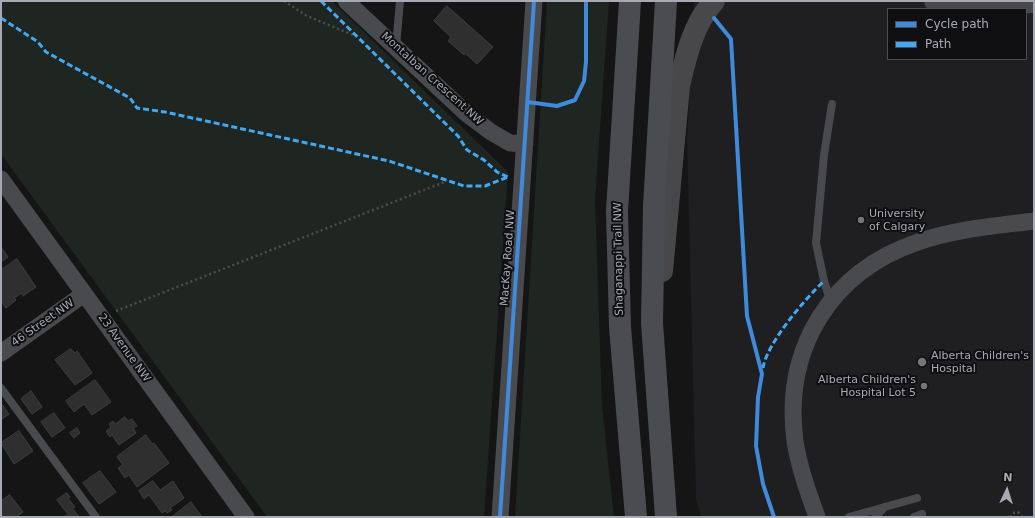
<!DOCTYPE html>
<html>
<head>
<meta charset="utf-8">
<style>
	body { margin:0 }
	#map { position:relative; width:1035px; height:518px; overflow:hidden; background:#151515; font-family:"DejaVu Sans",sans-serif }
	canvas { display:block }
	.frame { position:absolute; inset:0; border:2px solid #a6aab5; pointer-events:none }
	.legend { position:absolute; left:887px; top:8px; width:140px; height:52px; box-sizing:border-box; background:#0f0f11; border:1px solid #4b4d53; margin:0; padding:5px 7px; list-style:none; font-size:12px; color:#a6aab5 }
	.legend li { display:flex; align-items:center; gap:8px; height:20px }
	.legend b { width:20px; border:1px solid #4b4d53 }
	.north { position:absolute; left:987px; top:470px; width:40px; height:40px; -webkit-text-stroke:3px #0f0f11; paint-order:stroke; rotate:4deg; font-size:11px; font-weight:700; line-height:16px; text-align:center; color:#a6aab5 }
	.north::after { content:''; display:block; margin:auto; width:14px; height:18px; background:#a6aab5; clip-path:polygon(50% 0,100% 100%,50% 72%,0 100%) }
</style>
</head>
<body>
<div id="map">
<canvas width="1035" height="518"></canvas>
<div class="frame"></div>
<ul class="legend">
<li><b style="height:5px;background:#408adc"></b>Cycle path</li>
<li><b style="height:5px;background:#3fa9f5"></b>Path</li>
</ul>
<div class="north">N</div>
</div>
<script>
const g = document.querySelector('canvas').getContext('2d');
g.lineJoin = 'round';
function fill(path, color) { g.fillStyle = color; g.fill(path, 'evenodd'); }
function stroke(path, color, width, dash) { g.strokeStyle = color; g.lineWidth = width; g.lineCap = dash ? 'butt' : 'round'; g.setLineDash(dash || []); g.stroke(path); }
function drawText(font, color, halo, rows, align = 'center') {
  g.font = font + ' "DejaVu Sans",sans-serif'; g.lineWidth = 4; g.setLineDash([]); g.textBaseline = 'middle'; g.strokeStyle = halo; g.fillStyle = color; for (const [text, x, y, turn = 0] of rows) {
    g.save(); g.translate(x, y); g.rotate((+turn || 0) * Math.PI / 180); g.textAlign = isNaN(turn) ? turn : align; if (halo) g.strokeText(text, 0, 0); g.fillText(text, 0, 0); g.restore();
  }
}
const built = new Path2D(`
	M694 1H1034V517H701L696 498 687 140ZM888 9H1026V59H888Z`);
const green = new Path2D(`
	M1 1H332L508 172 484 517H267L1 154Z
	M547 1H609L595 200 602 405 614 517H515Z`);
const building = new Path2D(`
	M447 6 493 47 477 64 465 53 464 55 448 41 451 37 434 21Z
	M1 247 8 257 1 262Z
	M17 259 36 287 23 296 22 293 14 298 16 300 6 308 1 301V270Z
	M71 349 75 353 77 351 92 373 75 385 55 360Z
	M95 380 111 402 92 415 84 404 74 412 66 401Z
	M31 391 42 407 32 414 21 399Z
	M1 403 9 414 1 420Z
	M54 413 65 428 52 437 41 422Z
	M125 417 128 421 132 419 137 426 133 428 136 433 119 445 112 435 110 437 106 431 111 427 109 424 113 421 115 424Z
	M77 428 80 433 74 438 70 433Z
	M19 431 33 451 14 464 1 443Z
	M146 435 152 444 154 443 169 463 137 487 129 475 125 478 118 468 123 465 117 457Z
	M100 471 116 492 99 504 83 483Z
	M153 481 160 490 173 481 184 498 170 508 172 510 167 513 165 511 162 513 149 495 144 499 139 491Z
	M67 493 70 497 68 498 75 507 67 513 57 500Z
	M10 495 23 512 16 517H1V501Z
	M191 502 202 517H172Z
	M74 510 79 517H64Z`);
const path = new Path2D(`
	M284 1 307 16 358 37
	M116 311 447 181
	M1010 517 1013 513 1018 512 1022 517`);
const lane = new Path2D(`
	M396 46 400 1
	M830 300 824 281 816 243 824 155 832 104
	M1 388 96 517
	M849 517 917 498
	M875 517 885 507
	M914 517 922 514`);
const street = new Path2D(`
	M346 1 467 114 491 132 510 143 525 144
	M1 179 246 517
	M1 353 84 294
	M500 517 534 1
	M817 517C808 492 799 467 795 441 783 349 830 272 918 242 955 229 995 226 1034 221`);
const secondary = new Path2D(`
	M935 1 972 4 1034 2
	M662 271 679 86C686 56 693 24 714 1`);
const primary = new Path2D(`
	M630 1 617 211 620 327 636 517
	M666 517 652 323 654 206 666 1`);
const quiet = new Path2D(`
	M321 1 458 136 467 150 484 160 497 172 508 177
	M1 18 38 42 46 52 130 98 137 108 165 112 389 161 464 186H485L508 177
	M763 368C767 343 805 299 824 281`);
const cycleway = new Path2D(`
	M714 18 731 39 747 316 762 374 758 397 756 446 763 484 774 517
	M528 102 557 106 575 100 584 81 586 62V1
	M500 517 534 1`);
const markers = [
	[861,220,4,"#73767d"],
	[922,362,5,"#73767d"],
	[924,386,4,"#73767d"]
];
const streetNames = [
	["Montalban Crescent NW",432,79,42],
	["MacKay Road NW",508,258,-86],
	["Shaganappi Trail NW",619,259,-91],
	["46 Street NW",43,323,-35],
	["23 Avenue NW",124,348,54]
];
const poiNames = [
	["University",869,214],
	["of Calgary",869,227],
	["Alberta Children's",931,356],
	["Hospital",931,369],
	["Alberta Children's",916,380,"right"],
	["Hospital Lot 5",916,393,"right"]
];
fill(built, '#1f1f21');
fill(green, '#1f2520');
fill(building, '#2f2f30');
stroke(building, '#3d3e41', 1);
stroke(path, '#4b4c4f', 2.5, [2, 3]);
stroke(lane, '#494a4d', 8);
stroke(street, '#494a4d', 17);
stroke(secondary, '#48484b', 22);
stroke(primary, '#4b4c4f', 22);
stroke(quiet, '#3fa9f5', 3, [6, 3]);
stroke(cycleway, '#408adc', 4);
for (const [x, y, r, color] of markers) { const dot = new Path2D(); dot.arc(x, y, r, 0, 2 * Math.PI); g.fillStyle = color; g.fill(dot); stroke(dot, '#0f0f11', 1.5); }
drawText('11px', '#a6aab5', '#0f0f11', streetNames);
drawText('11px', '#a6aab5', '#0f0f11', poiNames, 'left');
</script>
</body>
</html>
